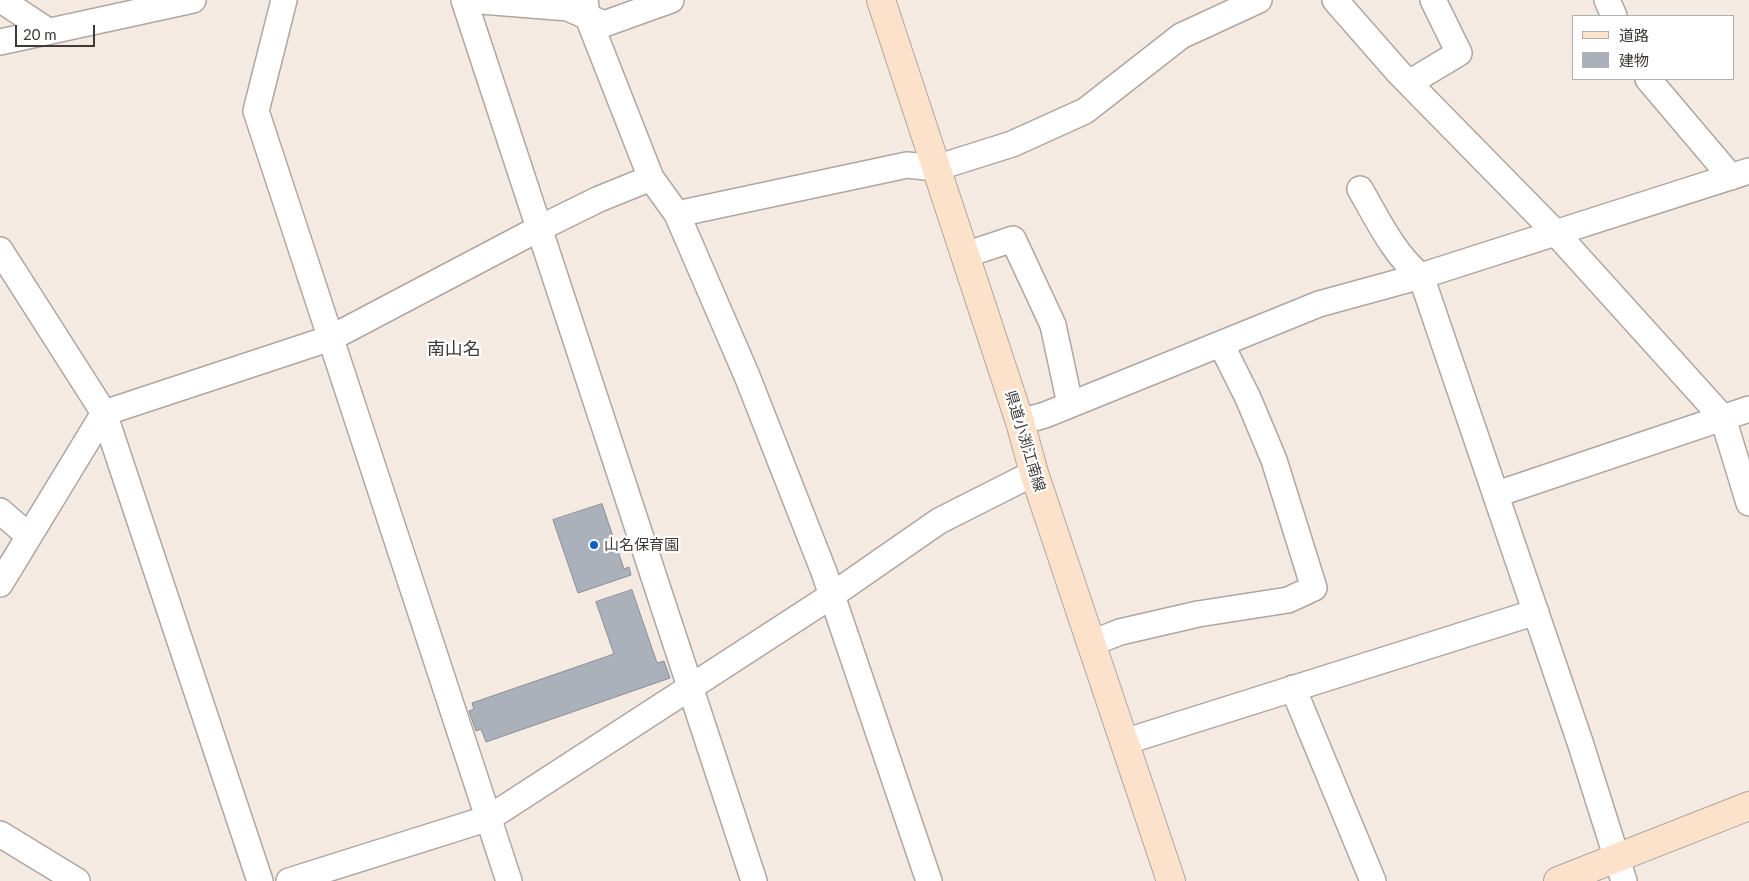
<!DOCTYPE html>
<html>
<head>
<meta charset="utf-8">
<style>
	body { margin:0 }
	#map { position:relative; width:1749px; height:881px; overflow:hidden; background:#f4eae2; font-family:Lato,"Noto Sans JP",sans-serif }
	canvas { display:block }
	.legend { position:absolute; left:1572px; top:15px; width:162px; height:65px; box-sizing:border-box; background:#fff; border:1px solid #b2b0af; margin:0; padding:6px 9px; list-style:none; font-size:15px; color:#3e3a37 }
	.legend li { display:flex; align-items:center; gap:10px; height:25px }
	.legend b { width:25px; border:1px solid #b2b0af }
	.scale { position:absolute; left:15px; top:25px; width:80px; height:22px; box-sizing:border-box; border:2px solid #3e3a37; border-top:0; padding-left:6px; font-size:15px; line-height:18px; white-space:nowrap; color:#3e3a37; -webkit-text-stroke:4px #fff; paint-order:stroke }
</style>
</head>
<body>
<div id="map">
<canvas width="1749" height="881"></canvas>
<ul class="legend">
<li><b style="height:6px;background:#fce2cb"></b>道路</li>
<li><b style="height:14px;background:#abb1ba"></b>建物</li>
</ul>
<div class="scale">20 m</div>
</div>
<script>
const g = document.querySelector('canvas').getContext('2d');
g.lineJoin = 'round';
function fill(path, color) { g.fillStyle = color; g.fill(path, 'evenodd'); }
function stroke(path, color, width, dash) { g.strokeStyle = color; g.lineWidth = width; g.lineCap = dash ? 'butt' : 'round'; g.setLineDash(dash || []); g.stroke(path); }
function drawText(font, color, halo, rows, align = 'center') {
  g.font = font + ' Lato,"Noto Sans JP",sans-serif'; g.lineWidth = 4.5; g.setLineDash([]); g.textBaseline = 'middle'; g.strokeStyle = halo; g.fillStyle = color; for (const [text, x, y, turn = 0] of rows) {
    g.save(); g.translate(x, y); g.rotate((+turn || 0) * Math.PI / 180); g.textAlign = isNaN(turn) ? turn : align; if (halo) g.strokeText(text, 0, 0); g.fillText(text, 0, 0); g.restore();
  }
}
const building = new Path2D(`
	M602 504 624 569 629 567 631 575 578 593 553 520Z
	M632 590 657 663 664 661 670 678 486 742 481 729 476 731 469 711 474 709 472 703 614 654 596 602Z`);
const street = new Path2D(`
	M1 0 48 31
	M284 0 256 111 509 881
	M464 0 754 881
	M469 0 568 8 604 24 671 0
	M585 0 587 15 651 178 677 214 747 376 824 572 929 881
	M1335 0 1399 73 1555 232 1723 418 1749 503
	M1607 0 1614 16
	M0 42 193 0
	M1648 79 1731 177
	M1409 83 1459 53 1433 0
	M1360 189C1377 218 1394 255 1421 276L1580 742 1624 881
	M677 214 907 165 936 168 1012 144 1085 111 1181 36 1259 0
	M0 250 104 413 260 881
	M965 255 1013 239 1053 325 1070 404
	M1020 422 1045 415 1319 304 1421 276 1749 171
	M1497 494 1749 409
	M0 511 29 536
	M0 584 104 413 331 338 538 229 599 199 651 178
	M1092 643 1120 632 1198 614 1288 600 1314 588 1274 460 1248 398 1221 344
	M1293 688 1373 881
	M1124 742 1536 612
	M0 834 77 881
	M289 881 489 818 831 596 939 521 1034 473`);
const secondary = new Path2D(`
	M881 0 1020 422 1034 473 1171 881
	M1558 881 1749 806`);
const markers = [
	[594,545,5,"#0f5cc6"]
];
const streetNames = [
	["県道小渕江南線",1025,441,73]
];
const poiNames = [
	["山名保育園",604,545]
];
const quarterNames = [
	["南山名",454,349]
];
fill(building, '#abb1ba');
stroke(building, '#888d96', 1);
stroke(street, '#afa69f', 28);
stroke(secondary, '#afa69f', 30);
stroke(street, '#fff', 25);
stroke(secondary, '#fce2cb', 28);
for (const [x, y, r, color] of markers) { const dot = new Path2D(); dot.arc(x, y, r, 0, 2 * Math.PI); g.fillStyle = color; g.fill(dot); stroke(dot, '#fff', 2); }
drawText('15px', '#3e3a37', '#fff', streetNames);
drawText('15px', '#3e3a37', '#fff', poiNames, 'left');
drawText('18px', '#3e3a37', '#fff', quarterNames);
</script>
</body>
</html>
